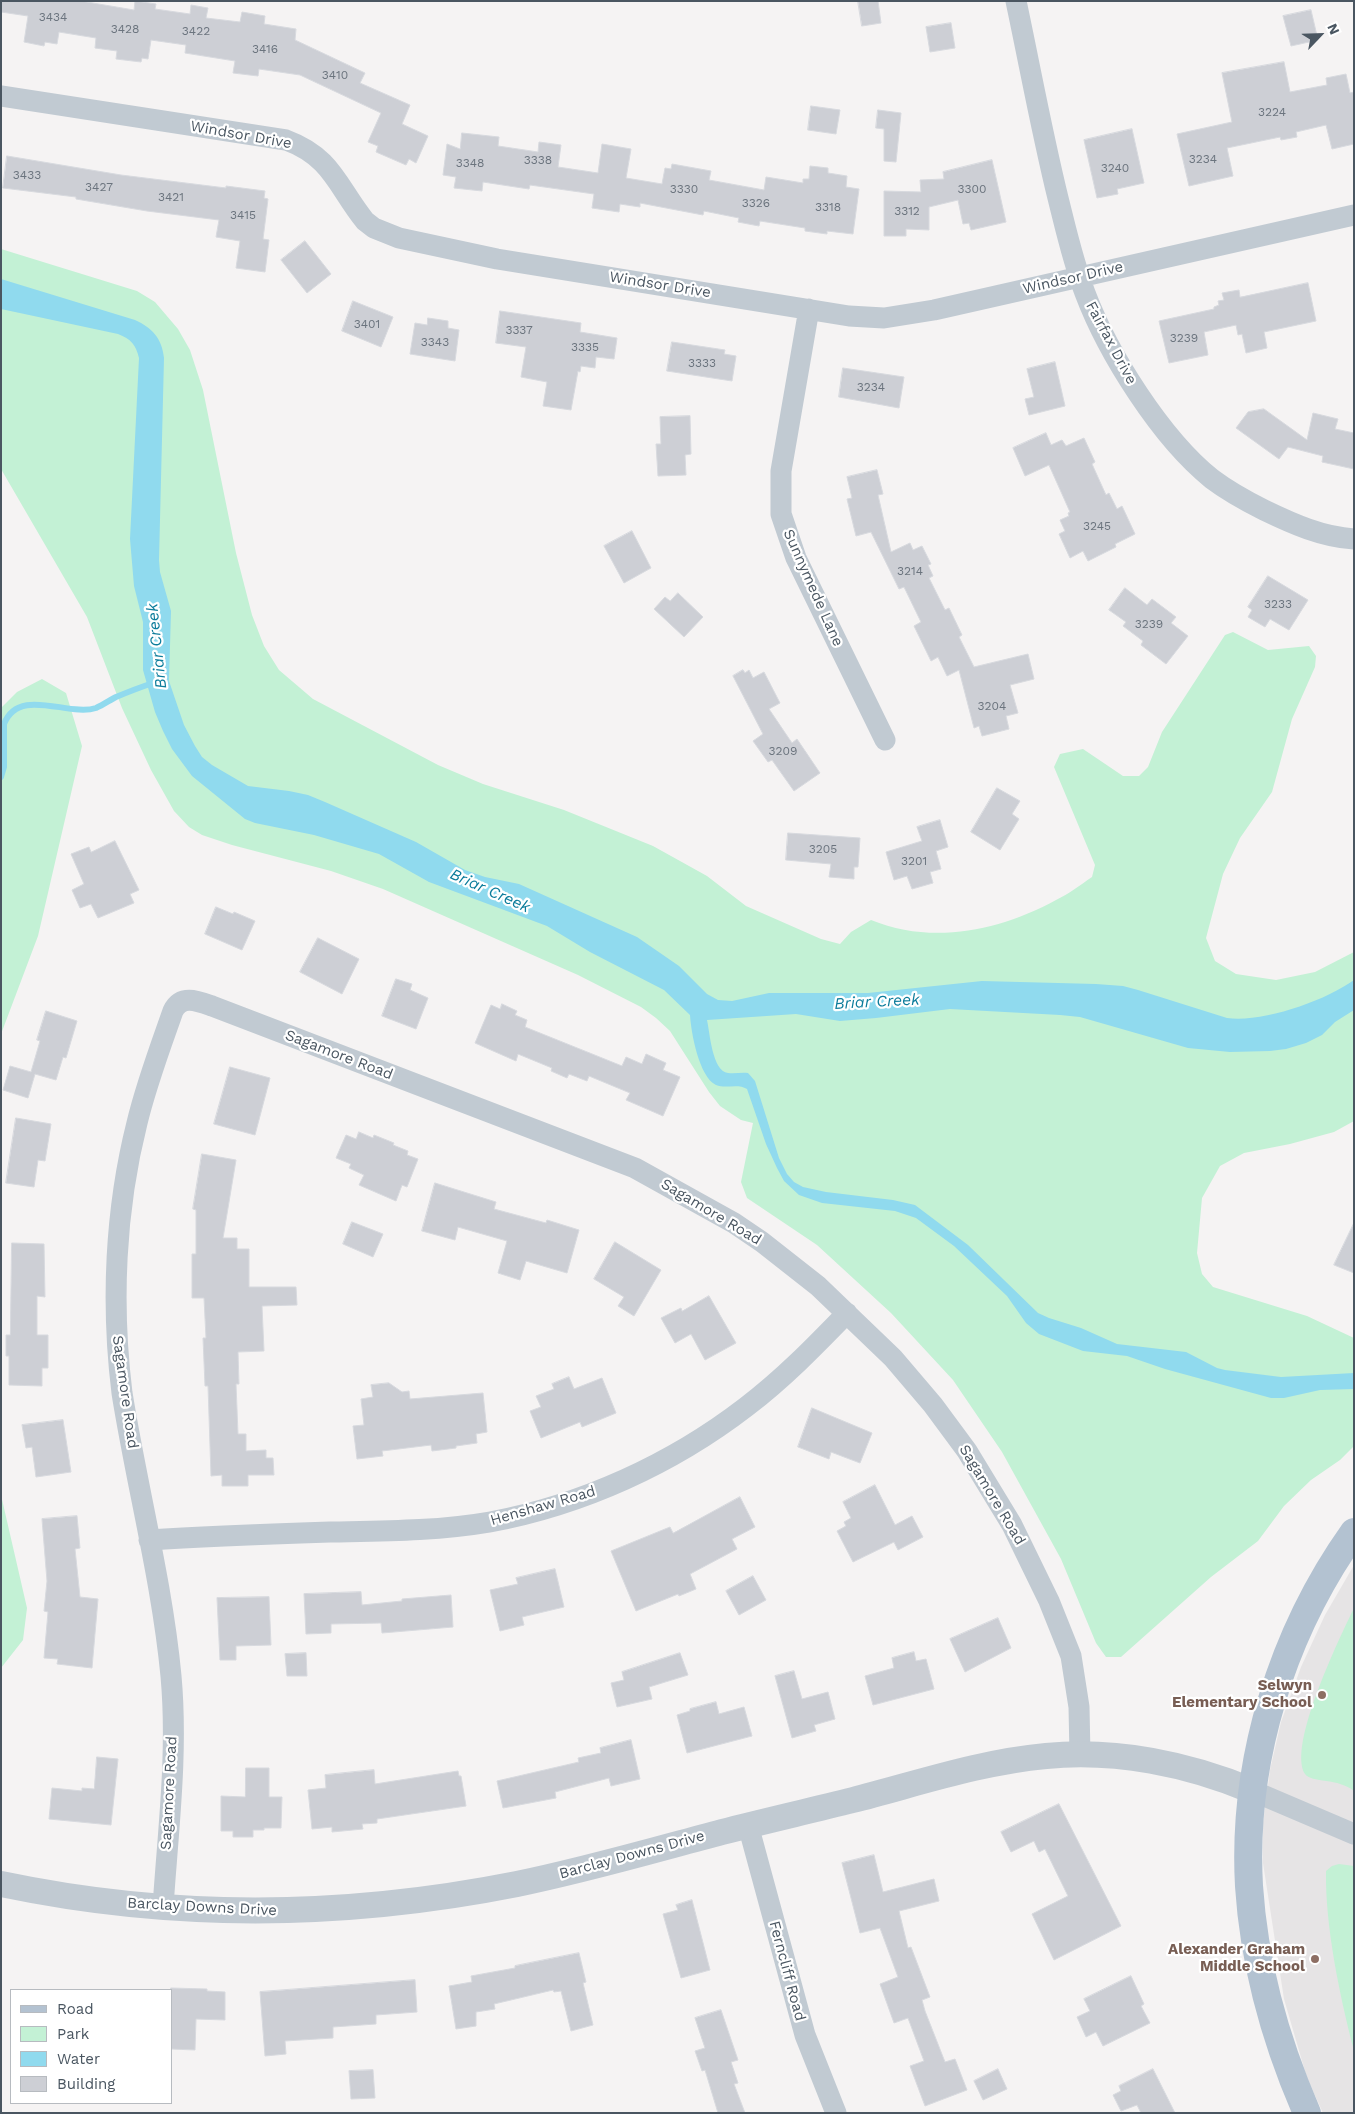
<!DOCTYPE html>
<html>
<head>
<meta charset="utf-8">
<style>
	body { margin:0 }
	#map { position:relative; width:1355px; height:2114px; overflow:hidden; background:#f5f3f3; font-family:"Work Sans",sans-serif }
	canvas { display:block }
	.frame { position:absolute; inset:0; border:2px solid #4a5661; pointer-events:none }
	.legend { position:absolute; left:10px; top:1989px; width:162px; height:115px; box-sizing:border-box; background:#fff; border:1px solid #b7bbc0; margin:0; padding:6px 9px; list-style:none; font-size:15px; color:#4a5661 }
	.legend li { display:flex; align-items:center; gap:10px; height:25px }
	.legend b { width:25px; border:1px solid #b7bbc0 }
	.north { position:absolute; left:1295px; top:10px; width:50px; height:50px; -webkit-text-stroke:4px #fff; paint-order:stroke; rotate:66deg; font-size:14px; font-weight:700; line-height:20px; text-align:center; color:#4a5661 }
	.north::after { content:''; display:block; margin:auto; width:18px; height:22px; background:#4a5661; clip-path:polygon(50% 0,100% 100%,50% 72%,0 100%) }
</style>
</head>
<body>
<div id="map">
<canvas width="1355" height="2114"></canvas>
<div class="frame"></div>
<ul class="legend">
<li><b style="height:6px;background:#b3c2d1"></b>Road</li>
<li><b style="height:14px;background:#c3f1d5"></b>Park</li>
<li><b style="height:14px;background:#90daee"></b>Water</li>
<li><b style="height:14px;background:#cdcfd5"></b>Building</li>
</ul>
<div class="north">N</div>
</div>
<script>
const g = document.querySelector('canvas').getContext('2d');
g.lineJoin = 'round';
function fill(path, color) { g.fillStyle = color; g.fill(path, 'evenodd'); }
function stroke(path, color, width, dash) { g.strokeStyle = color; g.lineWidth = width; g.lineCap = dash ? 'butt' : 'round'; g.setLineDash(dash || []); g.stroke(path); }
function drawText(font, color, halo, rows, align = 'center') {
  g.font = font + ' "Work Sans",sans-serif'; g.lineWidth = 4.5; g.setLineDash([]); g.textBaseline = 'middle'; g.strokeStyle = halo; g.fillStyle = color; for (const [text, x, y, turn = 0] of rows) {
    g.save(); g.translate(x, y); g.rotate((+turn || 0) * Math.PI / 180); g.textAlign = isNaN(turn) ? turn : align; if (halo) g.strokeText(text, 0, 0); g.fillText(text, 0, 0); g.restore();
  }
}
const education = new Path2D(`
	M1354 1565V2113H1323L1307 2078 1284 1999 1263 1863V1823L1270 1770 1281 1722 1301 1667 1325 1615Z`);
const green = new Path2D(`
	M1 249 137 291 155 302 178 329 190 350 203 390 236 553 252 615 264 646 279 670 313 699 438 765 483 784 564 810 653 846 707 876 746 906 821 939 840 944 851 932 871 920C932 945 999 931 1056 900 1069 894 1080 885 1092 877L1095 865 1054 767 1060 754 1083 749 1123 776H1139L1148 767 1162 732 1225 635 1233 632 1268 650 1309 646 1316 656 1315 667 1292 719 1272 792 1240 838 1223 874 1206 938 1215 961 1236 974 1276 980 1315 972 1354 952V1121L1334 1132 1290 1144 1244 1153 1220 1166 1202 1198 1197 1253 1202 1274 1213 1287 1307 1316 1354 1338V1446L1340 1460 1311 1480 1284 1506 1258 1541 1211 1577 1121 1657H1106L1096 1643 1061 1559 1002 1452 953 1380 891 1313 817 1245 747 1198 741 1182 753 1123 741 1120 720 1106 709 1092 670 1031 656 1018 641 1007 578 975 383 889 331 871 232 845 202 835 189 827 174 811 151 770 122 708 87 617 1 469Z
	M42 679 66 693 82 746 38 936 1 1034V708L17 692Z
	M1 1495 27 1608 23 1640 1 1668Z
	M1354 1608V1791C1339 1778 1311 1783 1305 1774 1287 1746 1340 1637 1354 1608Z
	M1339 1864 1354 1866V2051C1340 1997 1325 1926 1326 1871L1332 1866Z`);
const water = new Path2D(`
	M1 279 135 320C152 328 162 338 164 358L159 560 160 572 171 611 169 681 184 725 195 746 202 757 212 765 248 786 289 791 308 795 325 802 416 842 465 870 485 877 519 884 637 937 679 966 707 994 718 1000 732 1001 769 993H868L982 981 1096 984 1123 986 1138 990 1227 1018C1262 1023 1325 1001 1354 980V1010L1335 1022 1322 1035 1306 1043 1286 1049 1270 1051 1230 1052 1188 1048 1080 1017 1060 1015 950 1009 876 1018 840 1021 796 1014 707 1020C710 1033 712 1071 728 1073 735 1074 741 1072 748 1073L755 1081 779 1158 787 1174 794 1182 803 1187 826 1192 893 1200 915 1205 968 1245 1038 1313 1049 1318 1081 1328 1117 1344 1186 1352 1217 1368 1225 1370 1281 1377 1354 1373V1389L1320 1390 1284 1398H1271L1165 1369 1127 1356 1083 1351 1039 1334 1026 1323 1007 1296 954 1246 916 1218 895 1211 822 1203 799 1195 784 1181 777 1168 766 1144 747 1089C738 1083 726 1089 716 1085 699 1077 691 1032 690 1015L664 990 590 952 547 926 429 882 379 854 314 835 255 823 245 819 192 776 172 749 163 731 155 712 143 670V622L134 586 130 539 139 358C136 345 131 339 118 334L1 309Z`);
const stream = new Path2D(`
	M1 777 4 767V724C19 686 68 717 96 708 103 705 110 700 116 697 128 692 141 687 153 683`);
const building = new Path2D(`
	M1 1H81L134 10 135 1 156 4 155 9 190 14 191 5 208 8 206 18 240 22 242 12 265 16 264 24 296 29 295 40 365 73 360 83 410 105 402 124 428 136 416 163 409 159 406 165 376 152 378 146 368 142 381 113 300 75 259 69 258 76 233 73 235 61 185 53 186 45 151 40 148 59 142 58 141 62 116 59 117 51 95 48 96 38 59 32 57 44 45 42 44 46 24 42 28 16 1 12Z
	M858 1H878L881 23 862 26Z
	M1311 10 1318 40 1291 46 1283 16Z
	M951 23 955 48 930 52 926 27Z
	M1284 62 1290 92 1327 85 1326 78 1346 74 1350 93 1354 92V144L1332 149 1326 125 1296 132 1297 137 1281 140 1280 137 1227 148 1233 176 1189 186 1177 134 1232 122 1222 73Z
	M811 106 840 110 836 134 808 130Z
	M878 110 901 113 896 162 884 161V129L876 128Z
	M1132 129 1144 183 1117 189 1118 194 1097 198 1084 140Z
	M462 133 499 137 498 146 538 152 539 142 561 145 558 167 598 173 602 144 631 149 626 178 662 184 665 168 671 169 672 164 711 171 709 180 764 190 766 177 803 183V179H809L810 166 828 168V173L847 176 846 187 859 189 853 234 827 231V234L805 231V228L760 221 759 226 738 222 739 218 704 211 703 215 640 203V207L620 204 619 212 592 208 594 194 530 185 529 189 483 182 482 191 454 188 456 177 443 175 447 144 460 149Z
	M7 156 121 175 226 188V186L265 191 264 198 268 199 263 239 269 240 265 272 236 268 240 241 216 237 219 220 147 211 76 199V197L3 188Z
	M992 160 1006 222 971 230 969 223 963 224 958 200 929 207V230L906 229V236H884V191L921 192 920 180 944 179 943 172Z
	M305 241 331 274 307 293 281 260Z
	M1308 283 1316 321 1264 332 1267 348 1246 353 1242 334 1238 335 1236 325 1204 332 1208 355 1169 363 1159 321 1214 309V307L1219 305 1218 301 1224 300 1222 293 1239 290 1240 297Z
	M353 301 393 317 381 347 342 331Z
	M500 311 581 323 580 332 617 338 614 359 596 357 595 368 581 366 580 372 578 371 571 410 543 406 547 382 521 377 526 347 496 343Z
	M428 318 448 321V328L459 330 455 361 410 354 415 323 427 325Z
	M672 342 725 350 724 354 736 356 732 381 667 371Z
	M1055 362 1065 406 1029 415 1025 399 1034 397 1027 369Z
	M843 368 904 377 899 408 839 397Z
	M1264 409 1307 440 1313 413 1338 419 1335 429 1354 433V469L1322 462 1323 456 1288 447 1279 459 1236 428 1248 412Z
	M690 416 691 454 685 455 686 475 658 476 656 444H661L660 417Z
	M1046 433 1051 445 1062 440 1066 446 1084 438 1095 462 1092 464 1106 495 1109 493 1117 509 1122 506 1135 534 1115 544 1116 547 1088 561 1083 551 1070 558 1059 534 1065 531 1060 520 1069 516 1068 513 1070 512 1049 465 1025 476 1013 448Z
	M877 470 883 494 878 495 891 552 910 543 913 550 922 546 931 564 928 565 933 576 929 578 945 610 949 608 962 635 959 637 974 667 1028 654 1034 679 1010 685 1018 713 1006 716 1009 729 982 736 979 726 974 728 959 670 947 676 938 657 931 661 914 626 921 622 904 587 899 589 871 532 856 536 847 499 852 498 847 477Z
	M632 531 651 568 624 583 604 546Z
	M1268 576 1308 600 1289 630 1270 619 1265 627 1248 617 1252 610 1248 607Z
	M1125 588 1147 605 1152 599 1176 617 1171 623 1188 636 1166 664 1141 645 1143 641 1123 626 1126 622 1109 610Z
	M678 593 703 617 684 637 654 609 665 597 670 601Z
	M743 670 745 673 749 670 753 678 764 672 780 703 769 709 792 743 797 739 820 773 794 791 772 760 768 762 753 741 763 734 733 676Z
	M997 788 1020 801 1012 814 1019 819 1000 850 971 832Z
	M940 820 948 847 936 851 941 869 930 872 933 883 912 889 907 876 894 880 886 852 922 841 917 827Z
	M788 833 860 838 858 867H854V879L829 877 831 864 786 860Z
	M115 841 139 890 130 894 134 903 98 918 91 904 80 908 72 890 84 884 71 854 89 847 91 852Z
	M216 907 233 914 234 912 255 921 242 950 205 934Z
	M318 938 359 959 342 994 300 972Z
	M396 979 412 984 410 990 428 998 416 1029 382 1016Z
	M502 1004 517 1011 515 1015 527 1020 525 1027 622 1066 626 1057 642 1064 646 1054 666 1063 663 1070 680 1077 663 1116 626 1100 630 1093 589 1076 587 1081 569 1074 567 1078 551 1071 552 1068 518 1054 516 1061 475 1043 491 1005 500 1009Z
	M46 1011 77 1021 66 1058 63 1057 56 1080 35 1074 28 1098 3 1090 10 1066 31 1072 40 1041 37 1040Z
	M230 1067 270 1078 255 1135 214 1124Z
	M16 1118 51 1124 45 1161 38 1160 34 1187 6 1183Z
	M359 1132 373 1138 374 1135 394 1143 393 1145 408 1151 407 1155 418 1159 407 1187 402 1185 396 1201 359 1185 364 1175 349 1168 351 1164 336 1158 346 1135 356 1139Z
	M202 1154 236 1160 223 1238H237V1249H249V1287H296L297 1305 262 1306 264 1351 238 1352 239 1384H236L238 1434H246V1451L266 1450V1458H273L274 1475H248V1486H222V1475L211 1476 208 1386H205L203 1338H206L204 1298H192V1254H196V1210L193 1209Z
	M435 1183 496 1202 494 1209 546 1223 547 1220 579 1230 567 1273 526 1261 520 1280 498 1273 507 1241 458 1227 455 1240 422 1231Z
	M352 1222 383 1234 373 1257 343 1244Z
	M1354 1223V1273L1334 1265Z
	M615 1242 661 1270 634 1316 618 1306 624 1297 594 1279Z
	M12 1243 44 1244 45 1297 37 1296V1335H48V1368H42V1386L9 1385V1356H6V1335H10Z
	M709 1296 736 1343 705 1360 691 1334 675 1343 661 1318 681 1308 682 1311Z
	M569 1377 574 1389 602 1378 616 1413 582 1427 580 1422 541 1438 530 1411 541 1407 536 1396 554 1389 552 1384Z
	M389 1383 402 1392 409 1391 410 1399 483 1393 487 1432 476 1434 477 1443 456 1446V1448L432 1451 431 1445 382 1451 383 1456 357 1459 353 1426 364 1425 361 1399 373 1397 371 1385Z
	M812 1408 872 1433 860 1463 831 1452 829 1459 798 1447Z
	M63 1420 71 1472 36 1477 32 1447 26 1448 22 1425Z
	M875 1485 895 1525 912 1516 923 1537 898 1550 894 1542 853 1562 837 1531 846 1526 844 1522 851 1518 843 1502Z
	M740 1497 755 1527 732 1539 737 1549 690 1574 696 1589 679 1596 678 1594 636 1611 611 1551 670 1527 673 1533Z
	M77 1516 80 1548 75 1549 80 1597 98 1599 92 1668 57 1664 58 1659 44 1658 48 1612 44 1611 47 1581 42 1519Z
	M555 1569 564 1607 522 1617 524 1625 500 1631 490 1590 518 1584 516 1578Z
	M753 1576 766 1600 739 1615 726 1591Z
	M361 1592 362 1605 402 1601V1599L451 1595 453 1627 382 1633 381 1623 331 1624V1633L306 1634 304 1594Z
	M269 1597 271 1645 236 1646V1660H220L217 1598Z
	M998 1618 1011 1648 965 1672 950 1639Z
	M914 1652 916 1661 926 1659 934 1689 873 1705 865 1676 894 1668 892 1658Z
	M306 1653 307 1676H287L285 1654Z
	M680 1653 688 1675 649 1687 652 1699 617 1707 611 1683 624 1680 622 1672Z
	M794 1671 802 1699 828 1692 835 1719 814 1725 816 1731 792 1738 775 1676Z
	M716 1702 719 1714 744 1707 752 1736 687 1753 677 1715 690 1711V1709Z
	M631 1740 640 1779 611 1786 609 1778 555 1792 556 1798 503 1808 497 1781 579 1762 578 1758 601 1753 600 1748Z
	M97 1757 118 1759 111 1825 49 1819 52 1788 82 1791V1788L94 1789Z
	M246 1768H269V1797H282L281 1828H264V1830H253V1837H233V1831H221V1796L245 1797Z
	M374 1770 375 1784 458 1771 459 1776H461L466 1806 377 1819V1823L362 1824 363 1829 332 1832V1827L312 1829 308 1790 326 1788 325 1775Z
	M1059 1804 1121 1926 1054 1960 1032 1914 1068 1896 1045 1849 1039 1852 1034 1841 1011 1852 1001 1832Z
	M874 1855 883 1892 934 1879 939 1901 899 1911 908 1948 911 1947 930 1997 922 2000 925 2011 945 2062 955 2059 967 2090 925 2106 910 2066 924 2061 908 2018 894 2023 880 1984 898 1977 880 1928 860 1933 842 1863Z
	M692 1900 710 1970 681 1978 663 1914 678 1910 676 1905Z
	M579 1953 586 1982 583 1983 593 2025 571 2031 561 1991 554 1992 553 1990 494 2004 495 2009 476 2012V2026L456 2029 449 1986 472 1982 471 1976 515 1968V1966Z
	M1131 1976 1144 2004 1141 2006 1150 2023 1103 2046 1096 2032 1086 2037 1077 2017 1090 2011 1084 1999Z
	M415 1980 417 2012 376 2015V2024L333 2027V2038L285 2041 286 2054 265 2056 260 1992Z
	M171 1988 207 1989V1991L225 1992V2020L196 2019 195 2050 171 2049Z
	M721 2010 738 2060 731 2062 738 2083 734 2084 745 2113H718L705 2070 702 2071 695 2051 705 2048 695 2018Z
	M998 2069 1007 2089 983 2100 974 2081Z
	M1153 2069 1175 2113H1141L1137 2105 1121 2111 1113 2095 1121 2091 1119 2086Z
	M373 2070 375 2098 351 2099 349 2071Z`);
const minor = new Path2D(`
	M1016 1C1030 67 1042 133 1058 198 1066 230 1073 262 1085 293 1108 354 1161 438 1212 479 1228 491 1246 501 1264 510 1293 524 1322 537 1354 539
	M1 96 286 140C332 157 337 186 365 221L374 228 399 238 497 259 849 316 884 318 934 310 1354 215
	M809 309 781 471V514L796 558 885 740
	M149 1540C210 1536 272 1534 333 1532 385 1531 438 1531 490 1522 582 1505 672 1464 746 1407 783 1379 815 1346 847 1313
	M1253 1791 1354 1834
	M748 1825 805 2035 836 2113
	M163 1907C168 1831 178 1753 171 1676 162 1581 137 1487 122 1393 111 1304 115 1210 137 1123 146 1085 160 1048 173 1011 181 994 198 1001 212 1006L635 1168 734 1223 762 1242 818 1286 893 1358 933 1405 967 1451 1012 1525 1049 1601 1071 1656 1079 1707 1080 1755`);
const tertiary = new Path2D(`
	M1 1884C172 1920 346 1918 517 1884 586 1870 654 1850 722 1832 765 1821 809 1811 853 1800 916 1784 980 1762 1046 1756 1115 1749 1189 1764 1253 1791`);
const primary = new Path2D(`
	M1307 2113C1276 2042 1254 1963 1249 1886 1242 1761 1282 1633 1354 1532`);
const markers = [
	[1322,1695,5,"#8d6e63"],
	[1315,1959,5,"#8d6e63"]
];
const numberNames = [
	["3434",53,17],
	["3428",125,29],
	["3422",196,31],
	["3416",265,49],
	["3410",335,75],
	["3224",1272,112],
	["3234",1203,159],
	["3338",538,160],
	["3348",470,163],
	["3240",1115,168],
	["3433",27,175],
	["3427",99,187],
	["3330",684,189],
	["3300",972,189],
	["3421",171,197],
	["3326",756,203],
	["3318",828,207],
	["3312",907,211],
	["3415",243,215],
	["3401",367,324],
	["3337",519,330],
	["3239",1184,338],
	["3343",435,342],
	["3335",585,347],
	["3333",702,363],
	["3234",871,387],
	["3245",1097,526],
	["3214",910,571],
	["3233",1278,604],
	["3239",1149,624],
	["3204",992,706],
	["3209",783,751],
	["3205",823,849],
	["3201",914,861]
];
const streetNames = [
	["Windsor Drive",241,135,10],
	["Windsor Drive",1073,278,-13],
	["Windsor Drive",660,285,9],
	["Fairfax Drive",1111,343,62],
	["Sunnymede Lane",813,588,66],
	["Sagamore Road",339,1055,21],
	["Sagamore Road",711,1212,31],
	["Sagamore Road",125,1392,82],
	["Sagamore Road",992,1495,59],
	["Henshaw Road",543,1506,-16],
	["Sagamore Road",169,1793,-87],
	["Barclay Downs Drive",632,1855,-15],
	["Barclay Downs Drive",202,1907,3],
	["Ferncliff Road",787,1971,75]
];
const educationNames = [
	["Selwyn",1312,1686],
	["Elementary School",1312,1703],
	["Alexander Graham",1305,1950],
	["Middle School",1305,1967]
];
const waterNames = [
	["Briar Creek",157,646,-96],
	["Briar Creek",490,891,24],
	["Briar Creek",877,1002,-3]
];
fill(education, '#e6e4e5');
fill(green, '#c3f1d5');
fill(water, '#90daee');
stroke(stream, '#90daee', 6);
fill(building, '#cdcfd5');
stroke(building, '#d7d9de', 1);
stroke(minor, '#c1cad2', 21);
stroke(tertiary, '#c1cad2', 26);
stroke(primary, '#b3c2d1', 28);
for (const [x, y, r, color] of markers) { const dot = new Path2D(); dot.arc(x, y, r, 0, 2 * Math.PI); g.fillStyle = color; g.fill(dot); stroke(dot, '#fff', 2); }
drawText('12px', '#6b747e', null, numberNames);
drawText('15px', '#4a5661', '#fff', streetNames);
drawText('bold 15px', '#785e54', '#fff', educationNames, 'right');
drawText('italic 16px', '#0c7c9b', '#fff', waterNames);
</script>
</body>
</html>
